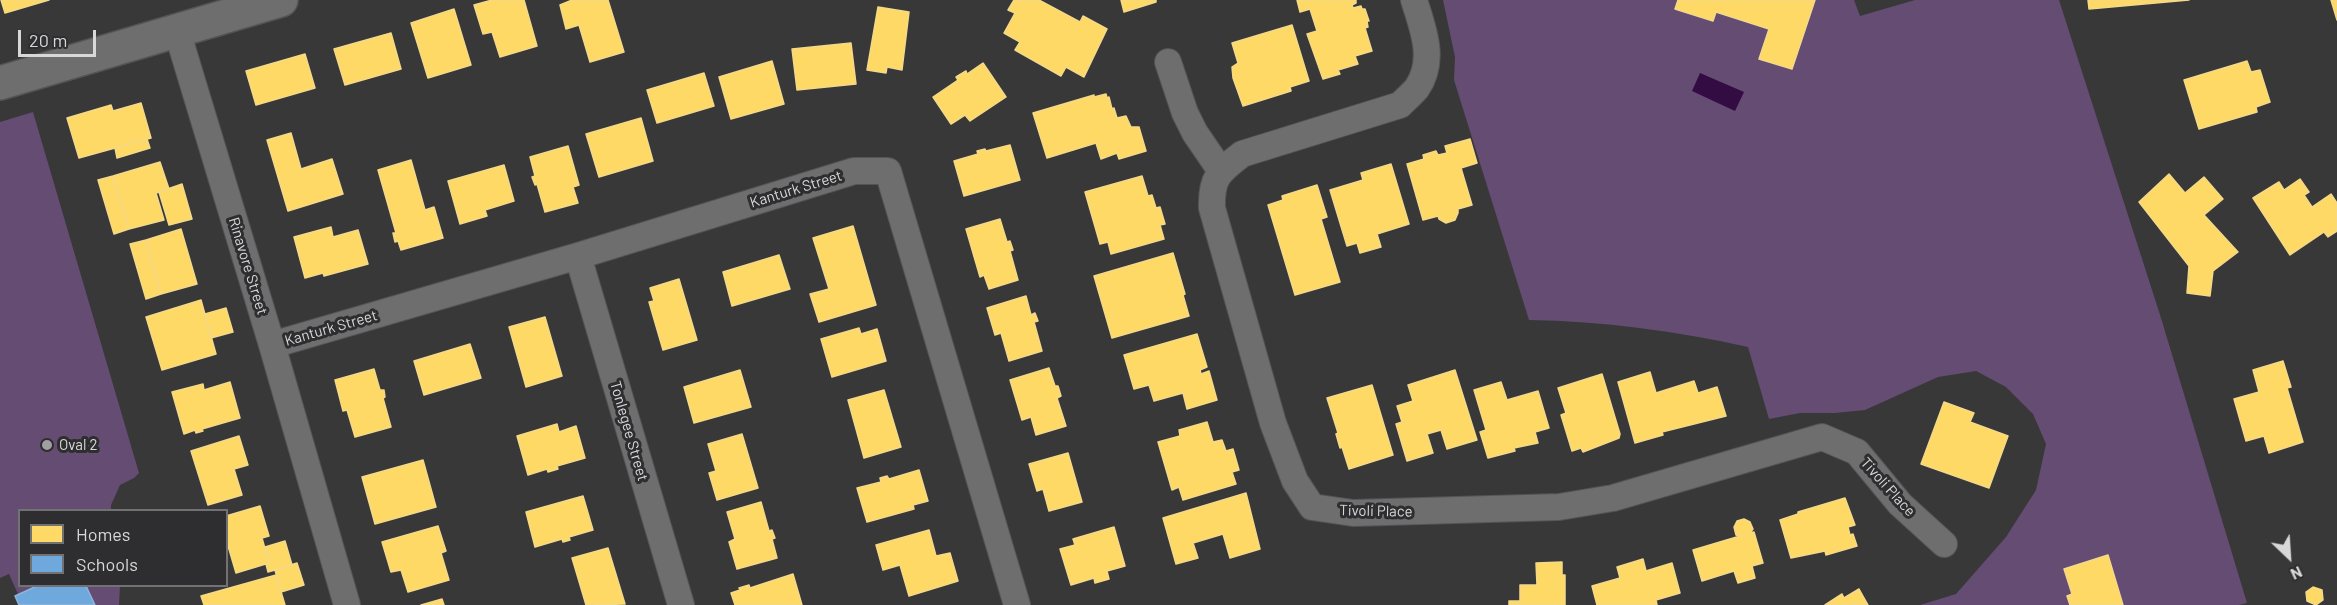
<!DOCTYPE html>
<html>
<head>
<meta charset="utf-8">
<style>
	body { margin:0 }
	#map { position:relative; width:2337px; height:605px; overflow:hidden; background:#383838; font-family:Barlow,sans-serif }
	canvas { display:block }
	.legend { position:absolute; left:18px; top:509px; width:210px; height:78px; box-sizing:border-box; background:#2e2d2f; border:2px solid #727173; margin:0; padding:8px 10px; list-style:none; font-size:18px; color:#d9d8d9 }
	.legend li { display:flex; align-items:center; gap:12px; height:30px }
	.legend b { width:30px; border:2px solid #727173 }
	.north { position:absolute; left:2259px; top:527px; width:60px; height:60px; -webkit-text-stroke:4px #2e2d2f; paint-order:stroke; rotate:155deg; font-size:16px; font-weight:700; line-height:24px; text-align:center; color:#d9d8d9 }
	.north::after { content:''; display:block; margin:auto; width:21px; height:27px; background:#d9d8d9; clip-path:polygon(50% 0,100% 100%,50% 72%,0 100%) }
	.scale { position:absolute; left:18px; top:30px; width:78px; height:27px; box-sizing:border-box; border:3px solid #d9d8d9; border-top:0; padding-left:8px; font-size:18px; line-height:21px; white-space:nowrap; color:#d9d8d9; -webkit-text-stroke:4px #2e2d2f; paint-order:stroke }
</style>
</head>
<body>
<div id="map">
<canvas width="2337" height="605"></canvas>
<ul class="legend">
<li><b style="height:16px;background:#ffd966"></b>Homes</li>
<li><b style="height:16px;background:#6fa8dc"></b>Schools</li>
</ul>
<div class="north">N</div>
<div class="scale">20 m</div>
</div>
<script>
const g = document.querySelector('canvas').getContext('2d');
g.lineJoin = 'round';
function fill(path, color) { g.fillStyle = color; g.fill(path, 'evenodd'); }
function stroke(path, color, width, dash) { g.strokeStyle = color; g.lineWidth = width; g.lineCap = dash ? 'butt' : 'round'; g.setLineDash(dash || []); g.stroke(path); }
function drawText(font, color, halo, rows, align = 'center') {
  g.font = font + ' Barlow,sans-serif'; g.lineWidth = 6; g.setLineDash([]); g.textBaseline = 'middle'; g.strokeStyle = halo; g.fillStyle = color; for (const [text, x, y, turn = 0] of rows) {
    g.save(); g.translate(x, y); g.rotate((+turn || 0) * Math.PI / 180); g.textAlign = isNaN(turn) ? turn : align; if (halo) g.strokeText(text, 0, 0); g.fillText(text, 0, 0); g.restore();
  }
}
const green = new Path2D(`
	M1443 0H1854L1860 16 1915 0H2059L2161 318 2247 603 2239 605H1920L1956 594 2006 537 2036 490 2046 444 2033 414 2006 387 1976 371 1938 377 1865 410 1835 413H1800L1769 419 1748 347C1677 331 1602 321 1529 320L1454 80 1455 57Z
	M33 112 139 473 134 478 120 485 111 505V510H20V586H37L18 594 9 574 0 578V122Z
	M86 586H120L119 605H95Z`);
const water = new Path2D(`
	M1700 73 1744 92 1735 111 1692 91Z`);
const homes = new Path2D(`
	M1 0H49L5 13Z
	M492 0H524L537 46 500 57 492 32 483 34 474 5Z
	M572 0H608L624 52 590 62 579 25 566 29 560 5Z
	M1014 0H1039L1080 22 1083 16 1107 29 1084 77 1066 67 1061 76 1015 50 1020 42 1004 33 1015 13 1008 10Z
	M1121 0H1156V2L1124 12Z
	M1297 0H1356V3L1352 5 1353 8 1361 6 1362 9H1365L1369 21H1367L1368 27 1365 28 1372 51 1355 56 1358 64 1338 70 1340 74 1323 79 1307 34 1317 31 1310 9 1300 12Z
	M1678 0H1815L1792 69 1759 59 1769 29 1716 12 1713 21 1675 9Z
	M2088 0H2189L2089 9Z
	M2331 0H2337V20Z
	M878 7 909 12 902 70 887 67 886 73 867 70Z
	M454 9 471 65 428 78 411 23Z
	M1292 25 1309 81 1290 87 1291 91 1243 106 1233 78 1232 67 1238 63 1232 43Z
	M391 33 401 69 345 85 334 49Z
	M851 43 856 84 797 90 792 49Z
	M305 54 315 88 256 105 246 71Z
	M772 61 784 104 731 119 719 77Z
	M2247 61 2251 72 2260 70 2270 102 2256 107 2257 112 2199 129 2184 80Z
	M983 63 1006 97 970 121 965 115 951 124 933 97 958 80 956 77 966 71 967 74Z
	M704 73 714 106 657 123 647 90Z
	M1106 94 1107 98 1109 97 1112 109 1114 108 1117 118 1126 116 1131 127H1139L1146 151 1119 159 1117 153 1101 159 1096 143 1047 158 1033 113 1094 95V97Z
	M141 103 151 138 79 158 67 118 111 105 113 111Z
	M641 118 653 161 599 177 586 134Z
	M291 133 301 169 332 159 343 194 288 211 267 140Z
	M147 139 150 148 117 158 115 148Z
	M1470 139 1477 163 1461 168 1472 205 1458 209V213L1455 220 1446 223 1439 219 1438 216 1423 220 1407 164 1424 159 1423 155 1436 151 1438 155 1447 153 1445 146Z
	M1010 145 1020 180 964 196 954 161 978 154 977 151 985 149 986 151Z
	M568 146 579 185 573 187 578 203 545 212 537 184 535 185 532 177 535 176 530 157Z
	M411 160 425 210 434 207 443 238 401 250 398 241 395 242 393 233H396L378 170Z
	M160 162 169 189 156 193 164 220 129 229 113 176Z
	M1391 164 1409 224 1377 234 1381 247 1360 253 1357 243 1347 246 1330 190 1363 180 1361 173Z
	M504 165 514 201 485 210 487 216 460 224 448 181Z
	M2169 174 2185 193 2204 177 2223 199 2204 215 2238 252 2213 271 2210 296 2187 293 2189 266 2139 202Z
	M113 176 129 229 114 234 98 180Z
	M1142 176 1148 196 1152 195 1156 208 1160 207 1165 224 1160 225 1164 239 1111 254 1108 242 1100 244 1085 192Z
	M2300 179 2309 192 2304 195 2312 207 2331 194 2337 203V231L2328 237 2324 232 2290 255 2253 198 2279 182 2284 190Z
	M182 184 192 219 169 225 159 192Z
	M1317 185 1327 217 1321 219 1340 282 1295 295 1268 205 1283 200 1282 196Z
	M1000 219 1007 242 1010 241 1013 250 1010 251 1018 280 989 289 984 275 980 277 966 229Z
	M853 226 876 305 819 322 810 294 829 289 813 238Z
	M331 227 333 237 358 230 368 264 324 276 323 273 305 278 294 237Z
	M181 229 197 284 161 294 146 240Z
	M146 240 161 294 146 299 130 244Z
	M1173 253 1185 294 1183 295 1189 316 1112 338 1094 276Z
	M779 255 790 289 732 306 723 272Z
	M679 279 697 340 663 350 649 302 654 301 650 288Z
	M1026 296 1031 315 1035 313 1038 321 1034 322 1042 351 1009 361 1001 333 995 335 987 308Z
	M201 300 216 354 162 370 146 317Z
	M226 308 233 332 211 338 205 314Z
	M545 317 562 376 526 387 509 327Z
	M859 328 861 334 877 329 886 361 832 377 821 339Z
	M1197 334 1207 367 1200 370 1201 374 1209 371 1217 400 1187 409 1183 393 1154 401 1149 385 1134 389 1124 355Z
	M470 344 481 378 424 395 414 361Z
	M2283 361 2291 387 2287 388 2303 442 2269 453 2264 436 2246 441 2234 399 2259 392 2253 370Z
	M1049 368 1055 386H1058L1061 396 1057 398 1066 426 1036 435 1031 417 1022 420 1010 380Z
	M374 369 380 390H384L385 397 383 398 391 427 355 437 347 410 343 411 335 380Z
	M740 370 751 407 694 423 684 387Z
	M1455 370 1477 440 1447 449 1441 430 1427 434 1433 453 1407 461 1396 424 1402 422 1397 406 1413 401 1408 385Z
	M1650 372 1656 393 1694 381 1698 393 1717 387 1726 416 1662 432 1663 435 1635 443 1618 382Z
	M1602 374 1620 434 1619 438 1583 452 1581 448 1572 451 1561 415 1566 413 1558 388Z
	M230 382 240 418 202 429 203 431 196 433 195 430 184 434 172 392 203 384 204 390Z
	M1501 382 1507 400 1538 391 1549 428 1535 432 1538 443 1514 448 1515 451 1488 458 1480 432 1486 430 1474 390Z
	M1372 385 1393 455 1349 469 1342 447 1340 448 1336 434 1338 433 1327 398Z
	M884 390 901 447 864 458 848 400Z
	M1944 402 1974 413 1970 422 2008 436 1989 488 1921 464Z
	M1207 422 1213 442 1222 440 1226 451 1233 449 1239 470 1232 472 1236 484 1183 500 1179 487 1172 490 1158 442 1180 436 1179 430Z
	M557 424 559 432 576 426 585 458 557 466 558 469 548 472 547 469 528 475 517 436Z
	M742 434 758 488 717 500 709 473 716 471 708 444Z
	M239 436 248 465 234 469 242 495 208 505 191 451Z
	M1068 453 1082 502 1049 511 1043 489 1037 491 1029 464Z
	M423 460 436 507 375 524 362 477Z
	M919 470 928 501 913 505 914 509 867 522 857 488 881 482 880 478 887 476 889 479Z
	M1246 493 1260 549 1230 558 1223 534 1193 543 1198 558 1176 564 1163 518Z
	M583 496 593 530 569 537 570 540 563 542 562 539 535 547 526 512Z
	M1845 498 1855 525 1848 527 1850 535 1853 534 1857 546 1826 555 1825 551 1791 558 1780 520 1798 514V512Z
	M761 502 769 531 772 530 775 538 772 539 777 558 737 569 729 542 735 539 727 512Z
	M260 506 269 536 262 538 269 563 236 573 226 539V516Z
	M1744 519 1750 522 1753 529 1750 533 1754 532 1763 563 1752 566 1755 578 1738 583 1734 571 1702 581 1693 550 1740 536 1736 535 1734 527 1737 521Z
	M438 526 446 551 441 553 449 580 408 592 401 570 391 572 382 542Z
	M1114 527 1125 566 1107 571 1109 579 1095 583 1094 578 1071 585 1060 549 1075 545 1073 539Z
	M929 530 936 556 950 553 958 581 909 596 900 565 883 570 876 545Z
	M285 541 292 565 268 572 266 564 269 563 265 547Z
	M608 548 625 604 586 605 572 558Z
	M2108 555 2123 605H2070L2067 596 2072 594 2064 569Z
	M1643 559 1646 571 1672 563 1680 593 1656 600 1657 605H1597L1592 586 1620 578 1617 567Z
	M1562 562V575H1565V605H1509V601H1520V585H1537L1536 563Z
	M297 563 304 585 281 592 275 570Z
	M793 574 802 605H735L731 593 740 590 739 588 749 585 750 588Z
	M276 575 285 605H204L201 596Z
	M2313 587 2322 590 2323 600 2316 605 2307 601 2306 592Z
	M1859 589 1868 605H1825L1842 594 1844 598Z
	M442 599 444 605H421Z`);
const schools = new Path2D(`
	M37 586H86L95 605H19L15 596Z`);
const street = new Path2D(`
	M1414 0C1423 29 1436 60 1417 88 1412 94 1405 100 1400 105L1242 154C1219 172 1211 177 1212 208L1273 423 1295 481 1312 507 1353 513 1559 507 1613 498 1822 437 1857 452 1900 504 1944 544
	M177 31 272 345 347 605
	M1168 62 1185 113 1195 133 1221 171
	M578 256 681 605
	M272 345 578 256 854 171H888L1017 605`);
const secondary = new Path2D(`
	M0 83 281 0`);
const markers = [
	[47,445,6,"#a1a0a1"]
];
const streetNames = [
	["Kanturk Street",796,189,-17],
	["Rinavore Street",248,266,73],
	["Kanturk Street",331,328,-16],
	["Tonlegee Street",629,431,74],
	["Tivoli Place",1888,487,48],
	["Tivoli Place",1376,511,1]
];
const poiNames = [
	["Oval 2",59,445]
];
fill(green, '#654c72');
fill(water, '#330c43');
fill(homes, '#ffd966');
stroke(homes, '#f4d988', 1.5);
fill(schools, '#6fa8dc');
stroke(schools, '#8fb6db', 1.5);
stroke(street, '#545454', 28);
stroke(secondary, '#545454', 36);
stroke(street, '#6e6e6e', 26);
stroke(secondary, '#6e6e6e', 33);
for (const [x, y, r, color] of markers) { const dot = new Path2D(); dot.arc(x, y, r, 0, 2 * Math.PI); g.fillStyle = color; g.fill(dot); stroke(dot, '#2e2d2f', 2); }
drawText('15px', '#d9d8d9', '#2e2d2f', streetNames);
drawText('15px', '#d9d8d9', '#2e2d2f', poiNames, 'left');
</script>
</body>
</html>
